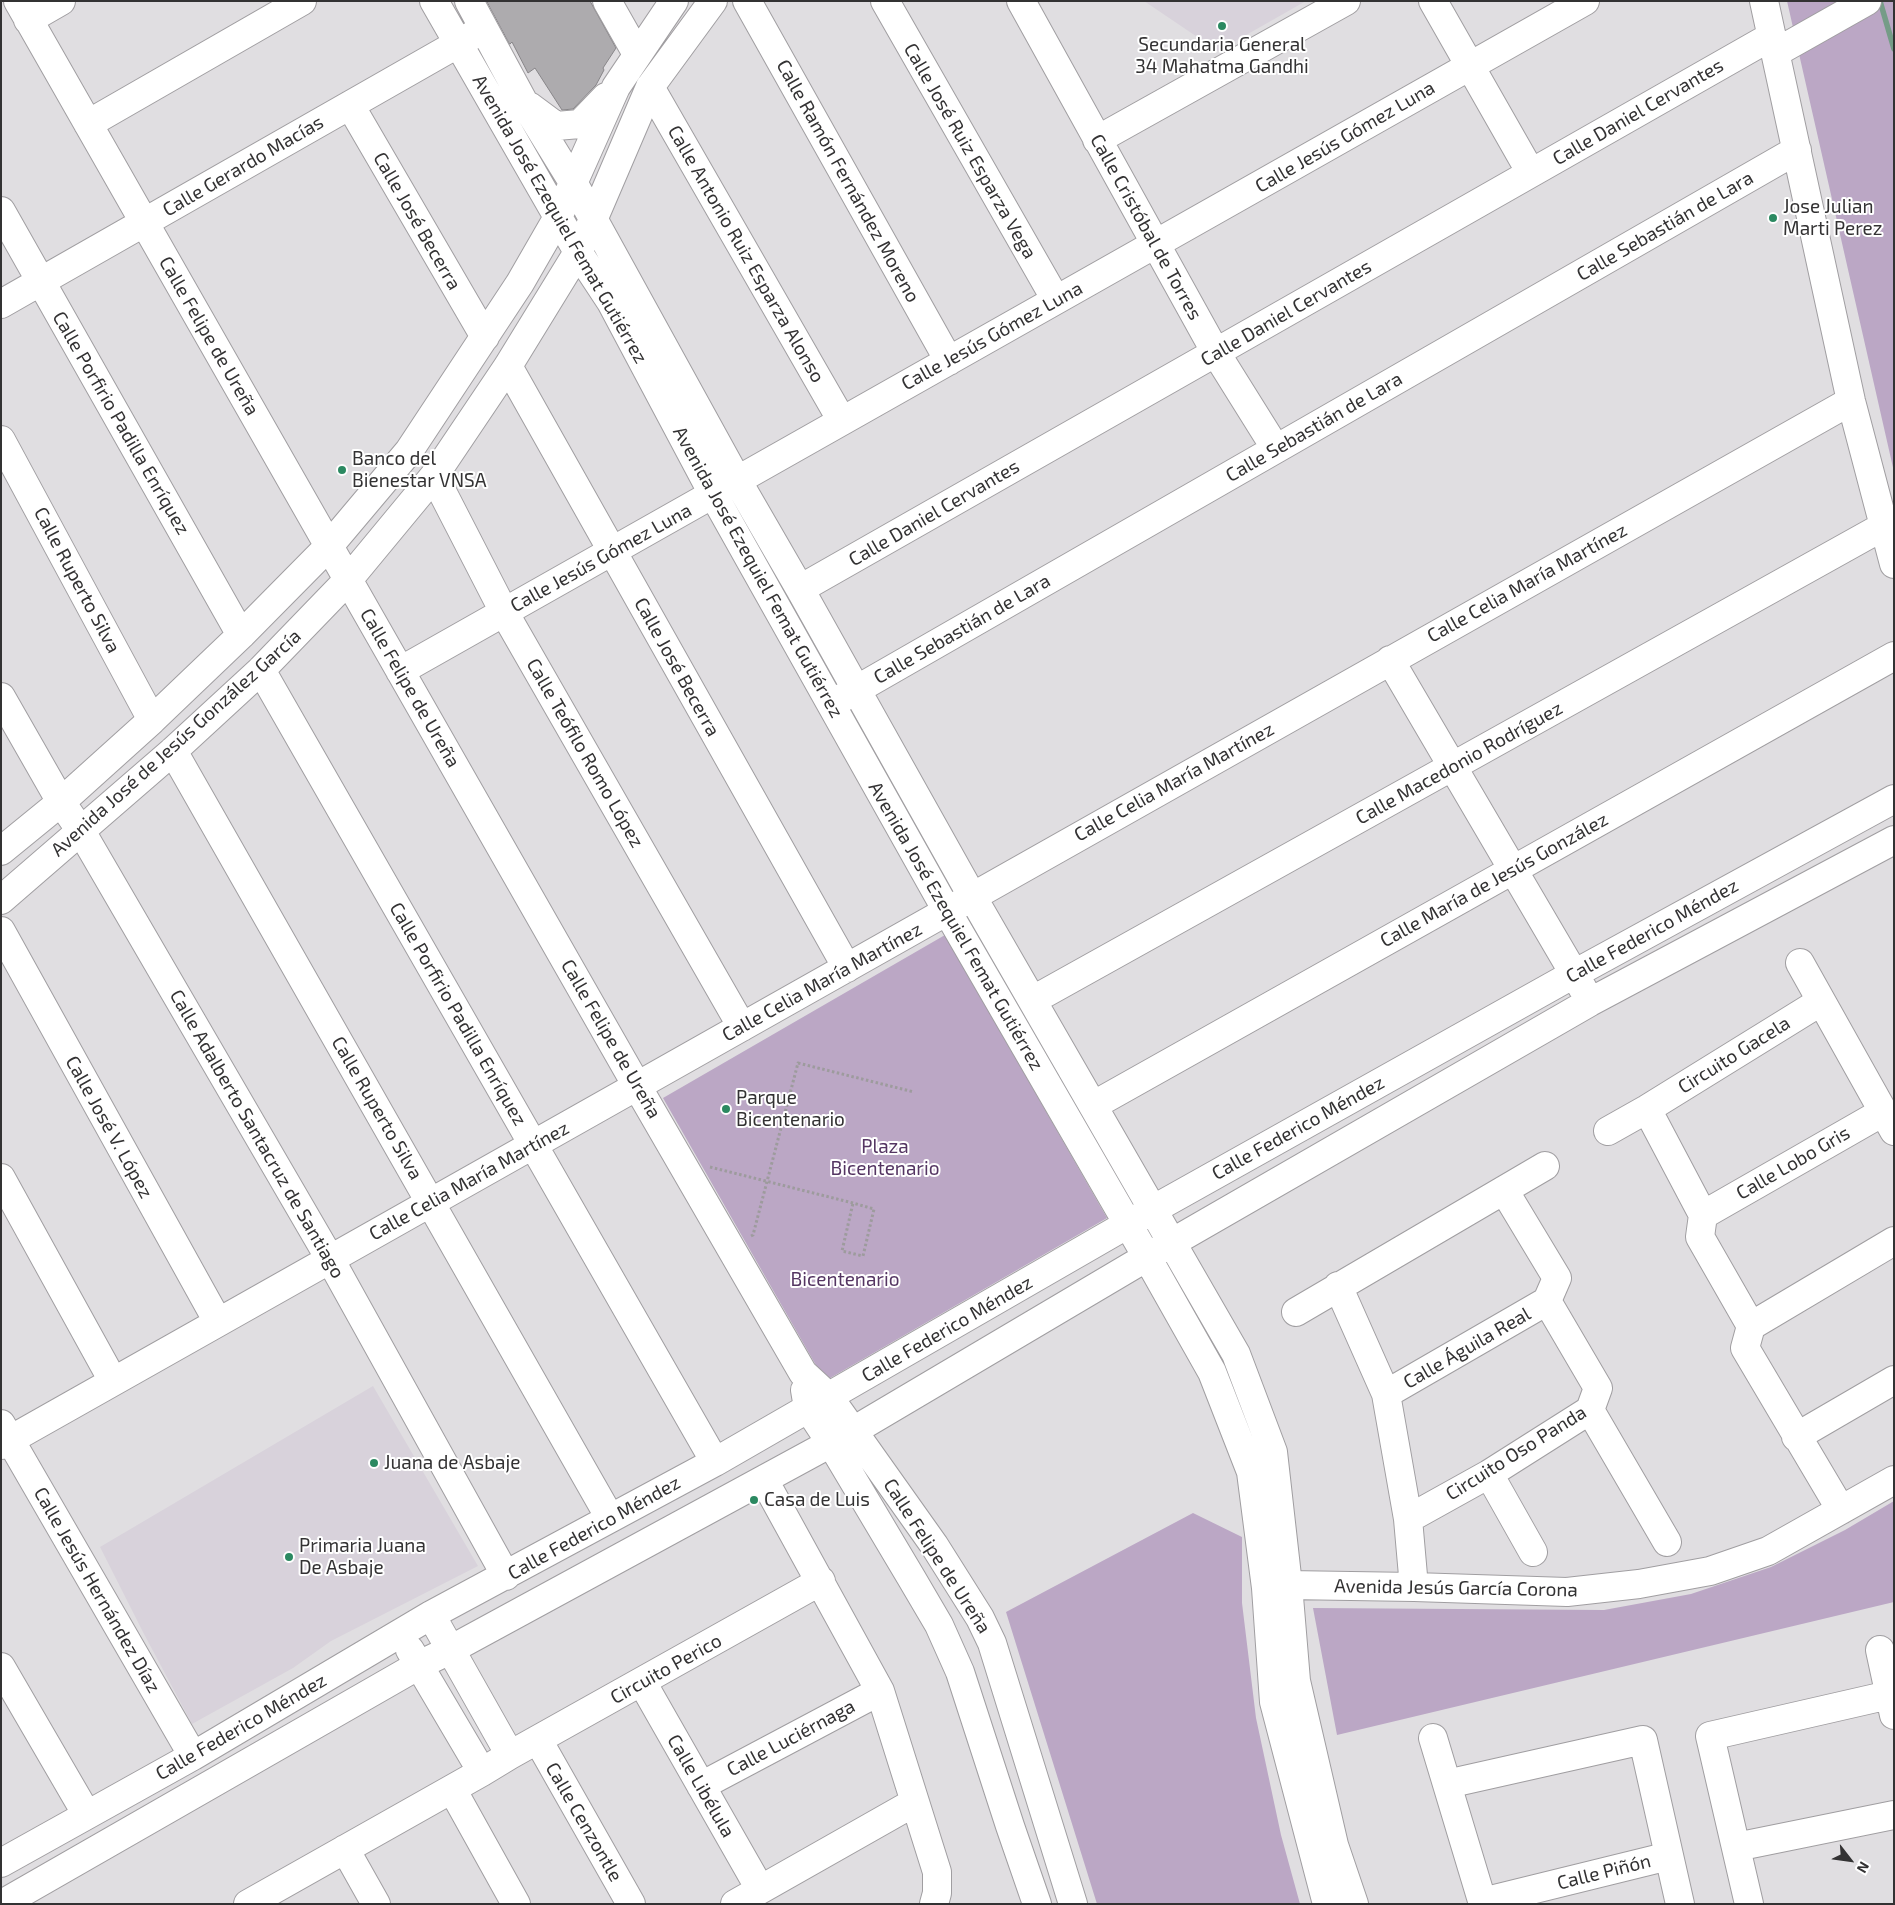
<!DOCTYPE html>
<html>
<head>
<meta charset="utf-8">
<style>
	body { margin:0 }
	#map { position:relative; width:1895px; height:1905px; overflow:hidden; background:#e0dee1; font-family:"Exo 2",sans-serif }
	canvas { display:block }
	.frame { position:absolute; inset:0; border:2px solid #333233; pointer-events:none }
	.north { position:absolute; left:1825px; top:1835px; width:50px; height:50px; -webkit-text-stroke:4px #fff; paint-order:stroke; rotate:120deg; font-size:14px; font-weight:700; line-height:20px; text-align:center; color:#333233 }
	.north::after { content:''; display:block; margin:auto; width:18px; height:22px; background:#333233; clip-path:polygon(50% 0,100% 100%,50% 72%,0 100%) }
</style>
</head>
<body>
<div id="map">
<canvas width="1895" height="1905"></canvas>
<div class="frame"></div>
<div class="north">N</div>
</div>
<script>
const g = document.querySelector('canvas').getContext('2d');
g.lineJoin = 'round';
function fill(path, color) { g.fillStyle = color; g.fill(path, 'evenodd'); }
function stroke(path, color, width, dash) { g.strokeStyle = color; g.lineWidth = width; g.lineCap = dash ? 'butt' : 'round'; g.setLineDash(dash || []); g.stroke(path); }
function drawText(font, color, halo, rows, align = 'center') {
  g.font = font + ' "Exo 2",sans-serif'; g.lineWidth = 4; g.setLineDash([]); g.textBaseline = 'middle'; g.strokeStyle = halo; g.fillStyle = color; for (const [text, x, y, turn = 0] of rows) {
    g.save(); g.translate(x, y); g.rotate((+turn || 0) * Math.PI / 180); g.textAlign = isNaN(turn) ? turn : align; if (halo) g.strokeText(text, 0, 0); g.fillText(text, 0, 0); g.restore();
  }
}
const built = new Path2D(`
	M1144 1H1306L1218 51Z
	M373 1386 478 1566 331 1641 293 1668 192 1724 144 1634 100 1547Z`);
const green = new Path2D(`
	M1787 1H1894V472Z
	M945 935 1107 1218 825 1381 663 1098Z
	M1894 1501V1602L1337 1735 1313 1608 1604 1610 1691 1594 1771 1567 1845 1530Z
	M1193 1513 1242 1537V1603L1256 1718 1281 1835 1300 1904H1097L1006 1612Z`);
const stream = new Path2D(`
	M1880 1 1894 49`);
const building = new Path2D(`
	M487 1H590L616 48 603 68 604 70 596 85 573 109 562 110 535 68 528 73 512 42 510 44Z`);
const path = new Path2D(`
	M710 1167 853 1203 874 1209 863 1256 842 1251 853 1203
	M751 1236 753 1235 798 1063 914 1092`);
const minor = new Path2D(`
	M18 1 637 1086 803 1373 829 1397 934 1545 980 1618 992 1643 1073 1904
	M434 1 578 252 611 302 713 494 947 911 1147 1257 1212 1372 1251 1472 1266 1588 1274 1702 1327 1904
	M469 1 523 101 574 184 737 480 800 589 972 896 1236 1354 1273 1452 1288 1585 1296 1681 1334 1845 1354 1904
	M607 1 637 54
	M747 1 949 361
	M885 1 1056 300
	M1021 1 1216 353 1276 449
	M1433 1 1531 173
	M1764 1 1851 401 1894 564
	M28 20 61 1
	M1775 53 1867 1
	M650 87 842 421
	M350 105 485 337
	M529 106 556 126 580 124 606 97
	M88 124 302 1
	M1097 140 1346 1
	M1 211 241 635
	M1 304 473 35
	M508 366 847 968
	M1 440 152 720
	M434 476 504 612 742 1027
	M800 589 1772 36
	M1390 660 1583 989
	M261 670 715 1462
	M400 671 1585 1
	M1 697 61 802 81 831 330 1259 506 1576
	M842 698 1797 150
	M173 751 610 1518
	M1 851 61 802 152 720 241 635 329 546 409 451 520 283 558 217 616 87 674 1
	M1 900 173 751 261 670 348 580 434 476 508 366 578 252 593 220 650 87 713 1
	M1 931 218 1322
	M1800 963 1894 1131
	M1033 1000 1884 526
	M1094 1105 1894 656
	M1647 1109 1703 1215 1700 1237 1751 1326 1745 1348 1841 1510
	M1608 1131 1647 1109 1820 1002
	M1 1178 113 1381
	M1703 1215 1883 1112
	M1338 1286 1386 1394 1408 1519 1414 1587
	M1296 1312 1545 1166
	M1751 1326 1894 1241
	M805 1390 808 1408 831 1443 912 1579 939 1625 960 1672 1010 1826 1037 1904
	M1386 1394 1547 1301
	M1590 1410 1667 1542
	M1 1424 193 1756
	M1796 1437 1894 1380
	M1 1445 1851 401
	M1489 1474 1533 1552
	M764 1480 880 1691 937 1872V1893L934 1904
	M1408 1519 1489 1474 1590 1410 1598 1388 1547 1301 1557 1278 1504 1190
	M1271 1587 1288 1585 1414 1587 1567 1592 1639 1584 1710 1571 1768 1551 1894 1480
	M431 1615 510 1755
	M410 1650 482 1772
	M1880 1650 1894 1715
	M1 1667 87 1815
	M642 1682 760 1889
	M1433 1738 1483 1904
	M538 1740 631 1904
	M1447 1784 1643 1740 1680 1904
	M701 1786 880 1691
	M452 1789 516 1904
	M1736 1847 1894 1815
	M345 1849 376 1904
	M1 1863 193 1756 431 1615 715 1462 1154 1209 1574 974 1894 799
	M1482 1902 1669 1856
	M2 1904 419 1665 450 1650 853 1431 1147 1257 1590 1002 1894 840
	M248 1904 482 1772 510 1755 821 1581
	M735 1904 915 1802
	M1749 1904 1710 1736 1889 1695`);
const markers = [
	[1222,26,5,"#2b8961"],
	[1773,218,5,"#2b8961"],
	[342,470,5,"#2b8961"],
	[726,1109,5,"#2b8961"],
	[374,1463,5,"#2b8961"],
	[754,1500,5,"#2b8961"],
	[289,1557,5,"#2b8961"]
];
const poiNames = [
	["Secundaria General",1222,45,"center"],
	["34 Mahatma Gandhi",1222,67,"center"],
	["Jose Julian",1783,207],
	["Marti Perez",1783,229],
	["Banco del",352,459],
	["Bienestar VNSA",352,481],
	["Parque",736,1098],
	["Bicentenario",736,1120],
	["Juana de Asbaje",384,1463],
	["Casa de Luis",764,1500],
	["Primaria Juana",299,1546],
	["De Asbaje",299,1568]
];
const streetNames = [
	["Calle Daniel Cervantes",1638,112,-30],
	["Calle Jesús Gómez Luna",1345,137,-30],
	["Calle José Ruiz Esparza Vega",970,151,60],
	["Calle Gerardo Macías",243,166,-30],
	["Calle Ramón Fernández Moreno",848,181,61],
	["Avenida José Ezequiel Femat Gutiérrez",560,219,60],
	["Calle José Becerra",417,221,60],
	["Calle Sebastián de Lara",1665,226,-30],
	["Calle Cristóbal de Torres",1146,227,61],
	["Calle Antonio Ruiz Esparza Alonso",746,254,60],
	["Calle Daniel Cervantes",1286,313,-30],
	["Calle Felipe de Ureña",209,336,60],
	["Calle Jesús Gómez Luna",992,336,-29],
	["Calle Porfirio Padilla Enríquez",121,423,60],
	["Calle Sebastián de Lara",1314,427,-30],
	["Calle Daniel Cervantes",934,513,-30],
	["Calle Jesús Gómez Luna",601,558,-29],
	["Avenida José Ezequiel Femat Gutiérrez",758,572,61],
	["Calle Ruperto Silva",77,580,62],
	["Calle Celia María Martínez",1527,583,-29],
	["Calle Sebastián de Lara",962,629,-30],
	["Calle José Becerra",677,667,61],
	["Calle Felipe de Ureña",410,688,60],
	["Avenida José de Jesús González García",176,743,-42],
	["Calle Teófilo Romo López",585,753,60],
	["Calle Macedonio Rodríguez",1459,763,-29],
	["Calle Celia María Martínez",1174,782,-29],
	["Calle María de Jesús González",1494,880,-29],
	["Avenida José Ezequiel Femat Gutiérrez",956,926,60],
	["Calle Federico Méndez",1652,931,-29],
	["Calle Celia María Martínez",822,982,-29],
	["Calle Porfirio Padilla Enríquez",458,1014,60],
	["Calle Felipe de Ureña",611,1039,60],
	["Circuito Gacela",1734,1055,-32],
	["Calle Ruperto Silva",377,1108,60],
	["Calle José V. López",109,1127,61],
	["Calle Federico Méndez",1298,1128,-29],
	["Calle Adalberto Santacruz de Santiago",257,1134,60],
	["Calle Lobo Gris",1793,1163,-30],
	["Calle Celia María Martínez",469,1181,-29],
	["Calle Federico Méndez",947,1329,-30],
	["Calle Águila Real",1467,1348,-30],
	["Circuito Oso Panda",1516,1453,-32],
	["Calle Federico Méndez",594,1528,-29],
	["Calle Felipe de Ureña",937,1556,57],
	["Avenida Jesús García Corona",1456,1588,1],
	["Calle Jesús Hernández Díaz",97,1590,60],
	["Circuito Perico",666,1669,-29],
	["Calle Federico Méndez",241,1727,-30],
	["Calle Luciérnaga",791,1738,-28],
	["Calle Libélula",701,1786,60],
	["Calle Cenzontle",584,1822,60],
	["Calle Piñón",1604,1872,-14]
];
const parkNames = [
	["Plaza",885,1147],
	["Bicentenario",885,1169],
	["Bicentenario",845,1280]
];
fill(built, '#d8d2db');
fill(green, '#bba7c5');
stroke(stream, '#759c87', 5.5);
fill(building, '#adabae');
stroke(building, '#878588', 1);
stroke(minor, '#a09ea1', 30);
stroke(path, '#9d9b9d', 3, [2.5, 2.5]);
stroke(minor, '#fff', 28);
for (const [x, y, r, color] of markers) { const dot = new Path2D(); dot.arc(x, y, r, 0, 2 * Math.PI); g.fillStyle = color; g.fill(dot); stroke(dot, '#fff', 2); }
drawText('19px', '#333233', '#fff', poiNames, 'left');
drawText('19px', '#333233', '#fff', streetNames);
drawText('19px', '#543562', '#fff', parkNames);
</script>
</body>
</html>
